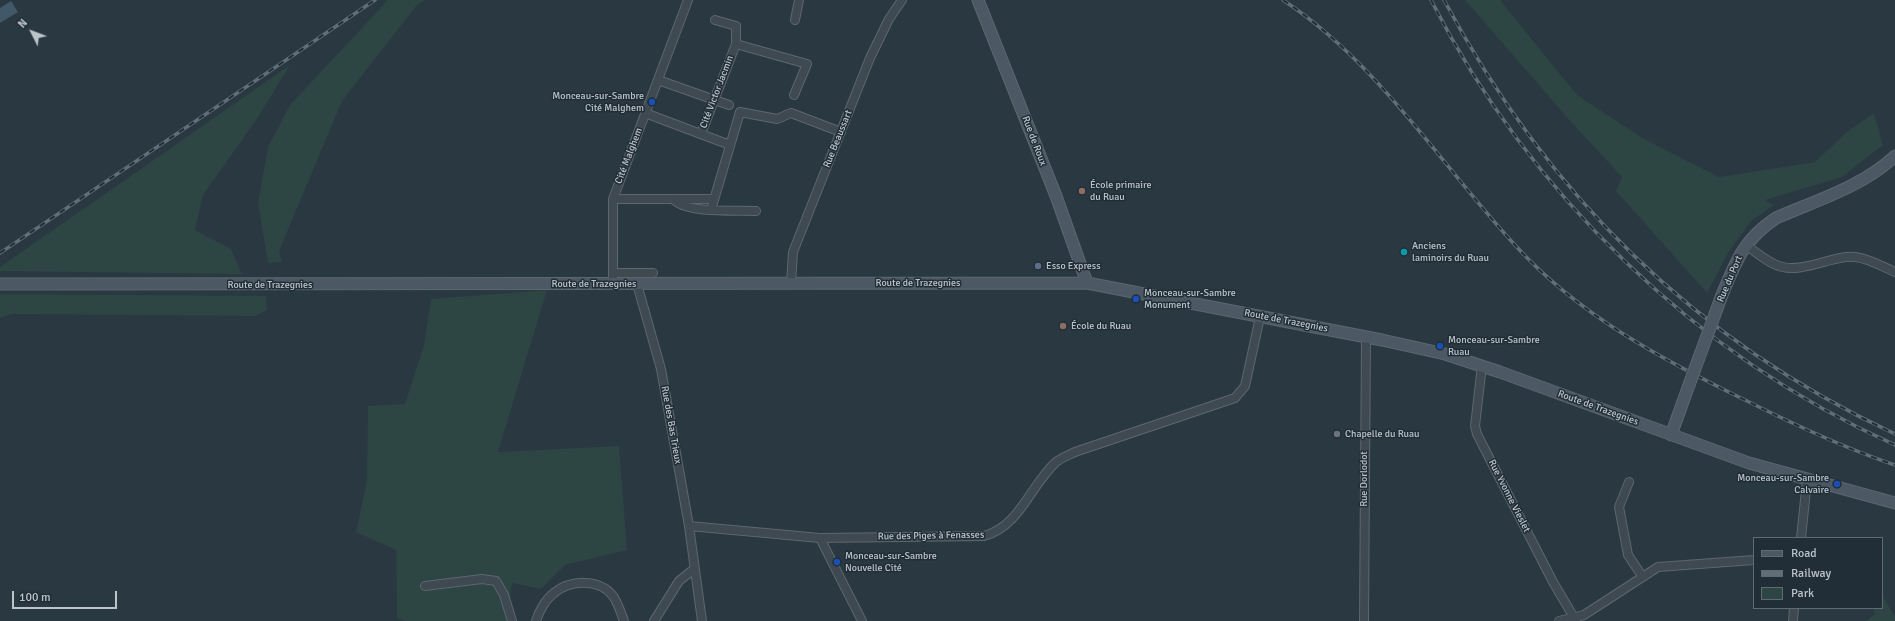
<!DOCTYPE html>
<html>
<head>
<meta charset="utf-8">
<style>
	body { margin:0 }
	#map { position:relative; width:1895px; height:621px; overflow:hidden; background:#2a3842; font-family:Signika,sans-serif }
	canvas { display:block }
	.legend { position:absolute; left:1753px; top:537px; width:130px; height:72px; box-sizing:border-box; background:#222e37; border:1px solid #5f6a72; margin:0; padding:5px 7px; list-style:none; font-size:12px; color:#bbc4cb }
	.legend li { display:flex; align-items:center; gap:8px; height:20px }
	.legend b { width:20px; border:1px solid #5f6a72 }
	.north { position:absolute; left:12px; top:12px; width:40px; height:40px; -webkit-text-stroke:3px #222e37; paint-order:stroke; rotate:312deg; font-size:11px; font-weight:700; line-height:16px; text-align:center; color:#bbc4cb }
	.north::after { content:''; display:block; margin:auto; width:14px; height:18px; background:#bbc4cb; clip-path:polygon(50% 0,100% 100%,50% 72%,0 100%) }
	.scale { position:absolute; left:12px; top:591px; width:105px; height:18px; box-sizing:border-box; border:2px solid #bbc4cb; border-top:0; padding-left:5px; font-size:12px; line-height:14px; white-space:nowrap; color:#bbc4cb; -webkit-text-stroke:3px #222e37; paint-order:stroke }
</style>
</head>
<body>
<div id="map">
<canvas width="1895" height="621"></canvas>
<ul class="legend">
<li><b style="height:5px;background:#4c5964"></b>Road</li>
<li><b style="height:5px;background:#606e78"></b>Railway</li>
<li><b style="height:11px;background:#2d4543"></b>Park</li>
</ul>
<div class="north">N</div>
<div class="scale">100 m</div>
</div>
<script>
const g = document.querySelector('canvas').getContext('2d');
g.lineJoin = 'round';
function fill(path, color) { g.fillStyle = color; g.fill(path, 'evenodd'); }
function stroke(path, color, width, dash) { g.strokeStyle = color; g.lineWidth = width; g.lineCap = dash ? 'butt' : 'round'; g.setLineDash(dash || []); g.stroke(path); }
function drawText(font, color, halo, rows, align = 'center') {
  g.font = font + ' Signika,sans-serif'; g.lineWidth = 3; g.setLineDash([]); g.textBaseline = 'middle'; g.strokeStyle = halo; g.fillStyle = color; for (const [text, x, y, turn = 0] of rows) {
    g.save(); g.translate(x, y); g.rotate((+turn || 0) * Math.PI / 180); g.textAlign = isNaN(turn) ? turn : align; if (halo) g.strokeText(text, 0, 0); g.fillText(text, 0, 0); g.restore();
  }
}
const green = new Path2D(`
	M388 0H425L417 5 342 101 279 251 282 262 268 263 258 203 268 147 290 105Z
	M1465 0H1500L1577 95 1644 139 1719 177 1815 162 1848 131 1874 113 1883 145 1842 177 1765 200 1774 205 1751 221 1728 253 1707 293 1616 191 1622 177 1571 122Z
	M290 65 257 119 203 195 195 230 231 249 242 274 0 271V267Z
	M547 290 498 452 619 446 627 550 565 565 541 589 512 583 506 621H406L397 618 396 550 356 532 367 481 368 406 405 404 424 345 431 299Z
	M0 294 266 296 267 310 256 316 12 314 0 318Z
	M1882 595 1895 617V621H1866L1875 614 1873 608H1882Z`);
const water = new Path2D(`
	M11 1 18 12 0 23V8Z`);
const minor = new Path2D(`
	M715 20 736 26V44
	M795 20 799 0
	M658 80 729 105
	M645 113 730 145
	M701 134 736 44 807 64 794 95
	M613 199H714
	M673 199C686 214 736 210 756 211
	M711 210 740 112 777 119 791 113 841 132
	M1746 245C1779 270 1784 273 1824 262 1835 259 1844 256 1855 257 1868 258 1883 267 1895 272
	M613 273H653
	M791 283 793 252 870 58 889 19 902 0
	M613 284V199L688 0
	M637 284 661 369 689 526 702 621
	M1482 365 1475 426 1477 434 1553 582 1576 621
	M1629 482 1619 507 1628 555 1642 576
	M689 526 820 538 984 536C1020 526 1030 486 1056 462 1061 458 1069 455 1075 452L1235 398 1245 386 1260 317
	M820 538 862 621
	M1801 538 1807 480
	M425 586 482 579 496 581 504 595 512 621
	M536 621C539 611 546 599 554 593 570 580 599 578 613 596 618 603 621 613 624 621
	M654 621 679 581 694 569
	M1364 621 1366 337
	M1559 621 1584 615 1658 567 1754 560
	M1793 621 1794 608`);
const secondary = new Path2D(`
	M978 0 1056 196 1087 283
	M0 284 1087 283 1382 340 1445 354 1500 372 1749 463 1895 503
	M1722 295C1736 261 1744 239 1776 218 1817 200 1862 187 1895 156
	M1671 435 1689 385`);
const rail = new Path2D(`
	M1283 0C1378 63 1438 161 1514 244 1578 315 1663 360 1747 401 1795 425 1844 448 1895 465
	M1431 0C1530 194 1695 355 1895 445
	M1444 0C1548 195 1694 340 1895 434
	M0 253 375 0`);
const secondaryBridge = new Path2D(`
	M1689 385 1722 295`);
const markers = [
	[652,102,4,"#1a4fb4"],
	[1082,191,4,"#8d6e63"],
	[1404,252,4,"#0f9aa8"],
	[1038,266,4,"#5c6f8a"],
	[1136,299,4,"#1a4fb4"],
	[1063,326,4,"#8d6e63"],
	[1440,346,4,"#1a4fb4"],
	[1337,434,4,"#6b7280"],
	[1837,484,4,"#1a4fb4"],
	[837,562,4,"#1a4fb4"]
];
const streetNames = [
	["Cité Victor Jacmin",717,92,-69],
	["Rue Beaussart",838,139,-68],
	["Rue de Roux",1034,141,69],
	["Cité Malghem",629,156,-69],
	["Rue du Port",1730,279,-67],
	["Route de Trazegnies",918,283],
	["Route de Trazegnies",594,284],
	["Route de Trazegnies",270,285],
	["Route de Trazegnies",1286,321,11],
	["Route de Trazegnies",1598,408,20],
	["Rue des Bas Trieux",671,425,80],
	["Rue Dorlodot",1364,479,-90],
	["Rue Yvonne Vieslet",1509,496,63],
	["Rue des Piges à Fenasses",931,536,-1]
];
const poiNames = [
	["Monceau-sur-Sambre",644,96,"right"],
	["Cité Malghem",644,108,"right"],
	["École primaire",1090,185],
	["du Ruau",1090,197],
	["Anciens",1412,246],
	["laminoirs du Ruau",1412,258],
	["Esso Express",1046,266],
	["Monceau-sur-Sambre",1144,293],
	["Monument",1144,305],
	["École du Ruau",1071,326],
	["Monceau-sur-Sambre",1448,340],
	["Ruau",1448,352],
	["Chapelle du Ruau",1345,434],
	["Monceau-sur-Sambre",1829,478,"right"],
	["Calvaire",1829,490,"right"],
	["Monceau-sur-Sambre",845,556],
	["Nouvelle Cité",845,568]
];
fill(green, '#2d4543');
fill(water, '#415869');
stroke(minor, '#5c676f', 10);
stroke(secondary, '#5c676f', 13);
stroke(minor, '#3e4952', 8);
stroke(secondary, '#4c5964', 11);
stroke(rail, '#606e78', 3.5);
stroke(rail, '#222e37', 2, [6]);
stroke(secondaryBridge, '#5c676f', 13, []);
stroke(secondaryBridge, '#4c5964', 11);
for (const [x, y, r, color] of markers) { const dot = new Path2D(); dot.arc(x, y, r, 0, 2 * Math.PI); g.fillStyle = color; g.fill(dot); stroke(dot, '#222e37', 1.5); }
drawText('10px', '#bbc4cb', '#222e37', streetNames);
drawText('10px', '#bbc4cb', '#222e37', poiNames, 'left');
</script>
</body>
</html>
